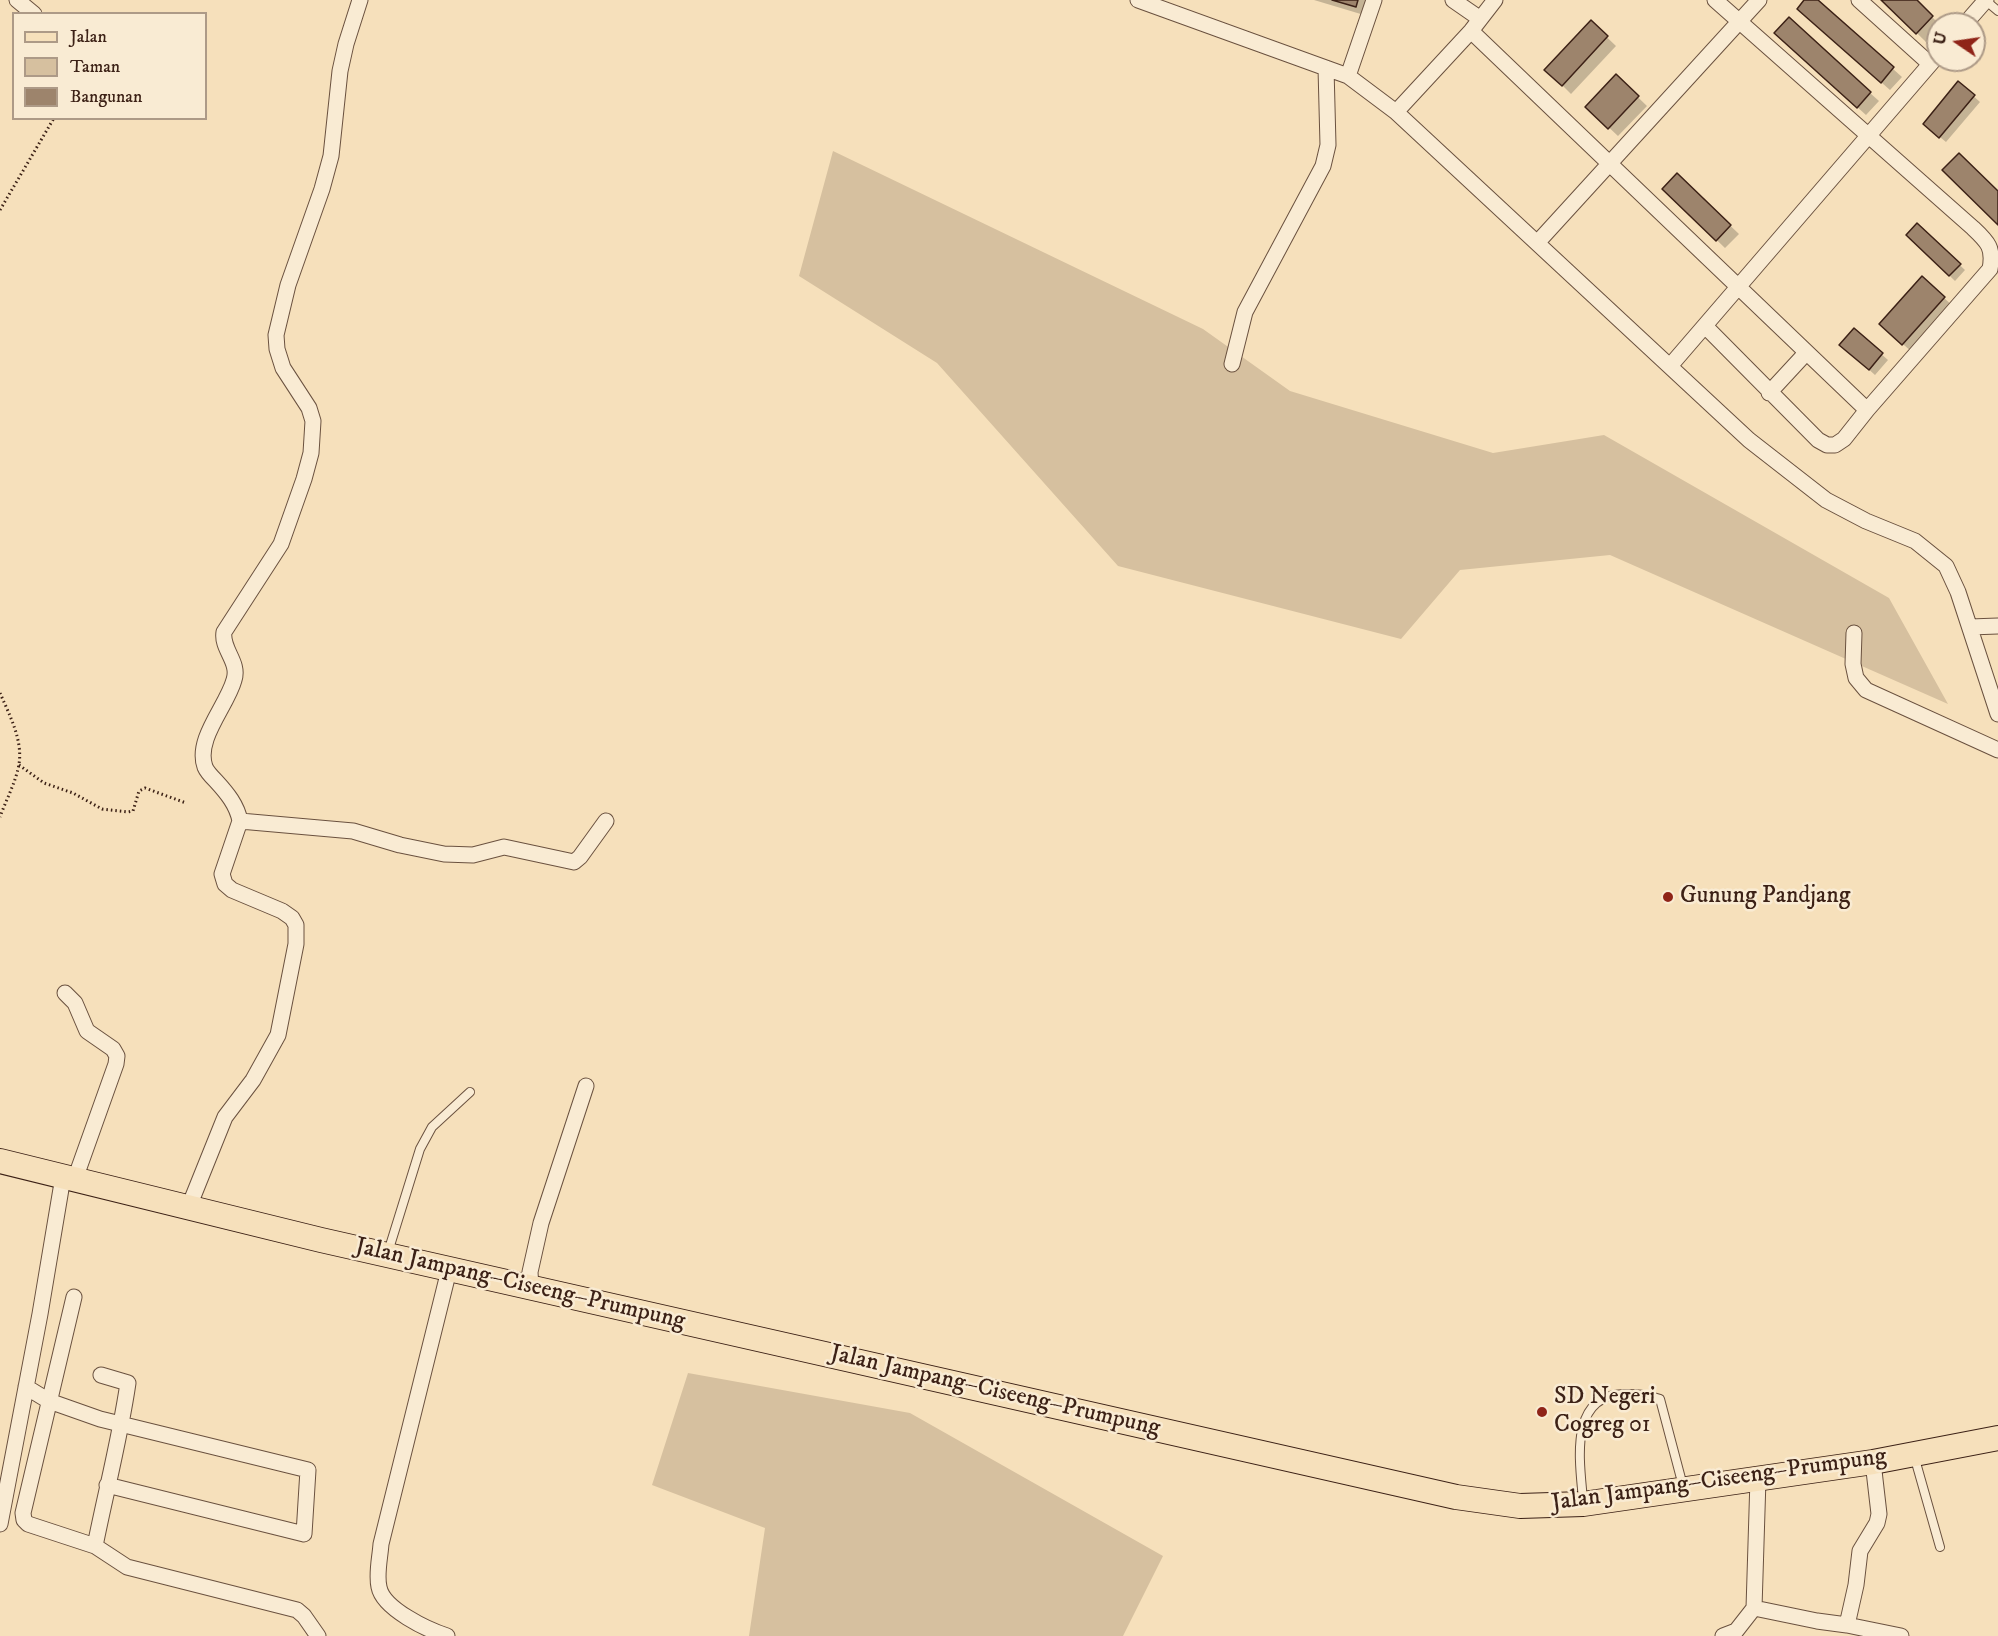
<!DOCTYPE html>
<html>
<head>
<meta charset="utf-8">
<style>
	body { margin:0 }
	#map { position:relative; width:1998px; height:1636px; overflow:hidden; background:#f6e0bb; font-family:"IM FELL DW Pica",serif }
	canvas { display:block }
	.legend { position:absolute; left:12px; top:12px; width:195px; height:108px; box-sizing:border-box; background:#f9ebd3; border:2px solid #ad9a87; margin:0; padding:8px 10px; list-style:none; font-size:18px; color:#3c2116 }
	.legend li { display:flex; align-items:center; gap:12px; height:30px }
	.legend b { width:30px; border:2px solid #ad9a87 }
	.north { position:absolute; left:1926px; top:12px; width:60px; height:60px; box-sizing:border-box; background:#f9ebd3; border:2px solid #ad9a87; border-radius:50%; rotate:283deg; font-size:16px; font-weight:700; line-height:24px; text-align:center; color:#3c2116 }
	.north::after { content:''; display:block; margin:auto; width:21px; height:27px; background:#8f2418; clip-path:polygon(50% 0,100% 100%,50% 72%,0 100%) }
</style>
</head>
<body>
<div id="map">
<canvas width="1998" height="1636"></canvas>
<ul class="legend">
<li><b style="height:8px;background:#f6e0bb"></b>Jalan</li>
<li><b style="height:16px;background:#d6c09f"></b>Taman</li>
<li><b style="height:16px;background:#9d846c"></b>Bangunan</li>
</ul>
<div class="north">U</div>
</div>
<script>
const g = document.querySelector('canvas').getContext('2d');
g.lineJoin = 'round';
function fill(path, color) { g.fillStyle = color; g.fill(path, 'evenodd'); }
function stroke(path, color, width, dash) { g.strokeStyle = color; g.lineWidth = width; g.lineCap = dash ? 'butt' : 'round'; g.setLineDash(dash || []); g.stroke(path); }
function drawText(font, color, halo, rows, align = 'center') {
  g.font = font + ' "IM FELL DW Pica",serif'; g.lineWidth = 5; g.setLineDash([]); g.textBaseline = 'middle'; g.strokeStyle = halo; g.fillStyle = color; for (const [text, x, y, turn = 0] of rows) {
    g.save(); g.translate(x, y); g.rotate((+turn || 0) * Math.PI / 180); g.textAlign = isNaN(turn) ? turn : align; if (halo) g.strokeText(text, 0, 0); g.fillText(text, 0, 0); g.restore();
  }
}
const green = new Path2D(`
	M833 151 1203 329 1290 391 1493 453 1604 435 1889 598 1948 704 1610 555 1460 570 1401 639 1118 566 937 363 799 276Z
	M688 1373 910 1413 1163 1556 1123 1636H749L765 1528 652 1485Z`);
const shadow = new Path2D(`
	M1314 0H1369L1364 15Z
	M1806 0H1816L1902 77 1890 90 1807 17Z
	M1883 0H1915L1939 24 1938 29 1926 42Z
	M1591 22 1616 46 1571 94 1547 70Z
	M1785 42 1870 93 1879 101 1866 115Z
	M1616 76 1647 106 1618 136 1587 107Z
	M1959 83 1980 102 1946 142 1930 129Z
	M1677 175 1739 234 1725 248 1664 189Z
	M1917 225 1965 270 1955 281 1908 235Z
	M1944 298 1953 306 1912 352 1889 332Z
	M1854 330 1888 360 1875 375 1847 350Z`);
const building = new Path2D(`
	M1332 0H1358L1356 7Z
	M1804 0H1818L1894 67 1881 83 1797 9Z
	M1881 0H1917L1933 16 1916 34Z
	M1789 17 1871 92 1857 108 1774 33Z
	M1591 20 1608 36 1562 86 1544 70Z
	M1616 74 1639 96 1608 129 1585 107Z
	M1958 81 1975 95 1939 138 1923 124Z
	M1959 153 1998 191V225L1942 170Z
	M1677 173 1731 225 1716 241 1662 189Z
	M1917 223 1961 264 1949 276 1906 235Z
	M1922 276 1945 297 1902 345 1879 324Z
	M1854 328 1883 353 1869 370 1839 345Z`);
const path = new Path2D(`
	M0 210 54 118
	M0 693C9 714 23 740 19 764 16 782 6 800 0 817
	M19 765 44 783 73 793 102 809 128 812 133 811 139 791 145 788 186 803`);
const lane = new Path2D(`
	M1985 0 1998 11
	M388 1252 420 1149 432 1127 470 1092
	M1915 1459 1940 1547
	M1583 1500C1580 1463 1568 1395 1624 1394 1637 1394 1647 1394 1660 1399L1683 1486`);
const street = new Path2D(`
	M17 0 34 14
	M1138 0 1348 76 1396 112 1749 440 1826 500 1866 521 1915 541 1946 566 1958 592 1998 714
	M1453 0 1479 18
	M1859 0 1930 64
	M1965 24 1986 0
	M1471 31 1867 410
	M1348 76 1374 0
	M1396 112 1471 31 1495 0
	M1537 243 1759 0
	M1705 326 1818 440 1827 445H1835L1844 439 1867 410 1990 269C1994 248 1988 242 1973 228L1715 0
	M1232 364 1245 312 1323 166 1328 145 1326 68
	M1670 366 1938 55
	M1769 393 1806 353
	M1970 627 1998 626
	M1854 633 1853 664 1856 678 1866 690 1998 750
	M240 821 353 831 400 845 444 854 473 855 504 847 574 862 580 857 606 821
	M65 993 75 1003 87 1031 113 1049 117 1056 116 1064 75 1179
	M188 1209 225 1117 253 1080 278 1035 296 944V925L292 918 282 911 232 890 225 884 222 874 240 821C237 805 227 793 216 781 212 777 207 772 205 767 195 739 227 706 234 680 240 662 221 649 224 632L281 544 304 479 311 453 313 421 309 408 283 368 277 349 276 335 288 285 322 189 331 156 340 71 346 44 360 0
	M531 1288 530 1272 541 1223 586 1086
	M74 1297 23 1513 24 1520 28 1524 95 1546 127 1567 297 1610 304 1616 318 1636
	M26 1387 49 1401 100 1419 308 1470 304 1534 107 1485
	M1873 1462 1879 1514 1877 1523 1860 1551 1856 1585 1847 1625 1901 1636
	M0 1524 40 1314 63 1177
	M95 1546C106 1491 120 1438 128 1383L101 1375
	M1754 1608 1817 1621 1847 1625
	M447 1636C428 1630 383 1609 379 1587 376 1574 380 1558 381 1544L449 1270
	M1723 1636 1736 1631 1754 1608 1758 1479`);
const primary = new Path2D(`
	M0 1161 321 1240 1456 1497 1520 1506 1583 1504 1873 1462 1998 1438`);
const markers = [
	[1668,897,6,"#8f2418"],
	[1542,1412,6,"#8f2418"]
];
const poiNames = [
	["Gunung Pandjang",1680,897],
	["SD Negeri",1554,1398],
	["Cogreg 01",1554,1426]
];
const streetNames = [
	["Jalan Jampang–Ciseeng–Prumpung",520,1285,13],
	["Jalan Jampang–Ciseeng–Prumpung",995,1392,13],
	["Jalan Jampang–Ciseeng–Prumpung",1719,1481,-8]
];
fill(green, '#d6c09f');
fill(shadow, '#0003');
fill(building, '#9d846c');
stroke(building, '#3c2116', 1.5);
stroke(lane, '#6a513f', 10);
stroke(street, '#6a513f', 17);
stroke(primary, '#3c2116', 26);
stroke(path, '#3c2116', 3, [1.5, 3]);
stroke(lane, '#f9ebd3', 8);
stroke(street, '#f9ebd3', 15);
stroke(primary, '#f6e0bb', 24);
for (const [x, y, r, color] of markers) { const dot = new Path2D(); dot.arc(x, y, r, 0, 2 * Math.PI); g.fillStyle = color; g.fill(dot); stroke(dot, '#f9ebd3', 2); }
drawText('24px', '#3c2116', '#f9ebd3', poiNames, 'left');
drawText('24px', '#3c2116', '#f9ebd3', streetNames);
</script>
</body>
</html>
